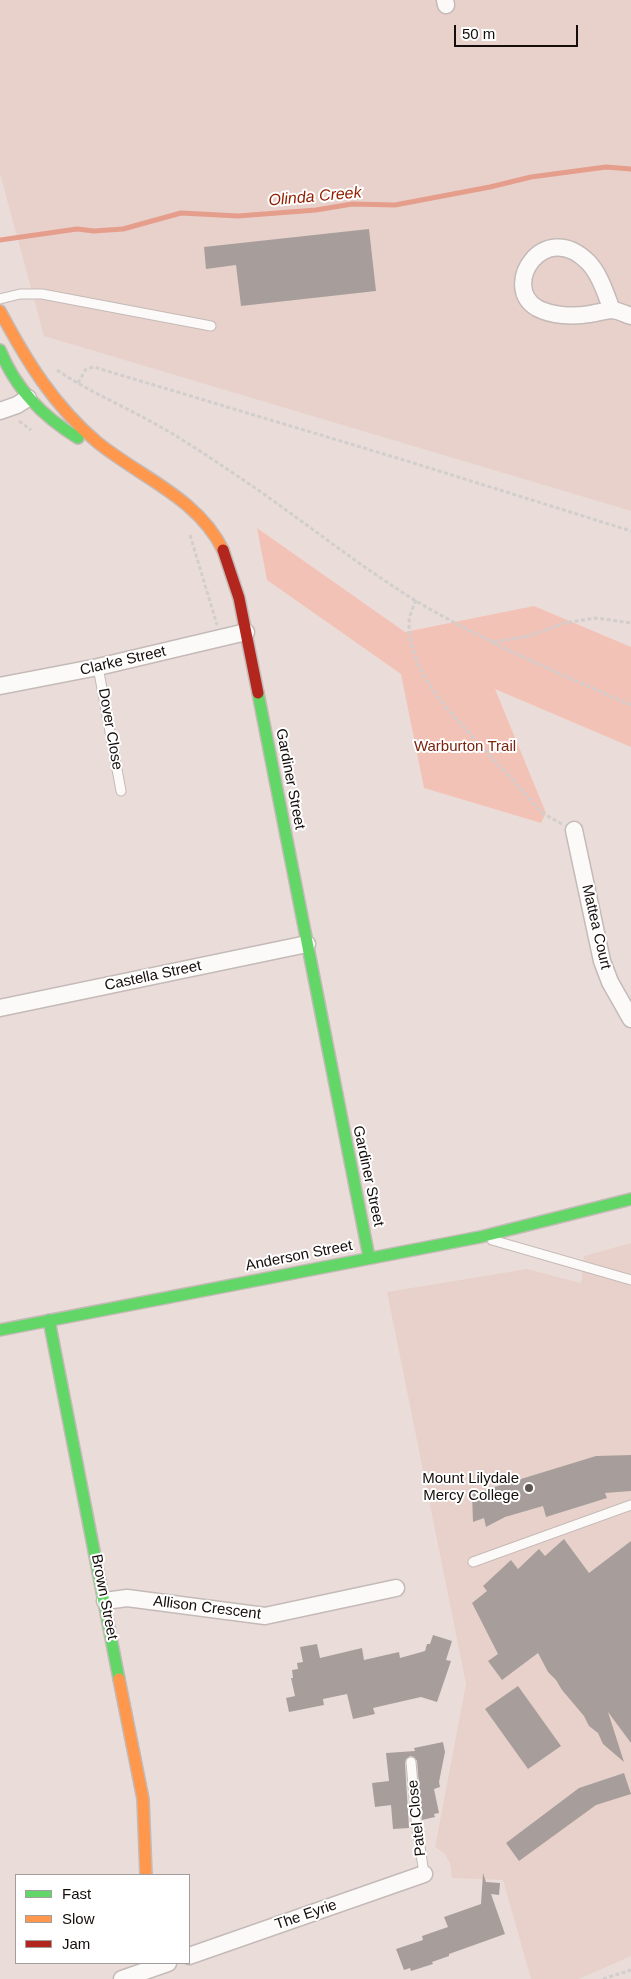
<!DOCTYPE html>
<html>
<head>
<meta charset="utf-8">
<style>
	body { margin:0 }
	#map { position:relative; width:631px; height:1979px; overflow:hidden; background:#eaddd9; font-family:Helvetica,sans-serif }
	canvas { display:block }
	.legend { position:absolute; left:15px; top:1874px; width:175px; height:90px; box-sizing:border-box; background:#fff; border:1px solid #a19e9d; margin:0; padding:6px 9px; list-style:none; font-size:15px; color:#140d0b }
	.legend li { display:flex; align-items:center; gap:10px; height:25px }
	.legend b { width:25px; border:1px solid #a19e9d }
	.scale { position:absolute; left:454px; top:25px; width:124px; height:22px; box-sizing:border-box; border:2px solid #140d0b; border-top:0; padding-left:6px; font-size:15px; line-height:18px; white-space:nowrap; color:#140d0b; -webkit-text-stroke:4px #fff; paint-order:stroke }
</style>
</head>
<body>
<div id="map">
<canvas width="631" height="1979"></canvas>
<ul class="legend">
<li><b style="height:6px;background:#63d668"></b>Fast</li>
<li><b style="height:6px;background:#ff974d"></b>Slow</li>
<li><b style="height:6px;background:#b3261e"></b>Jam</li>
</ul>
<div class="scale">50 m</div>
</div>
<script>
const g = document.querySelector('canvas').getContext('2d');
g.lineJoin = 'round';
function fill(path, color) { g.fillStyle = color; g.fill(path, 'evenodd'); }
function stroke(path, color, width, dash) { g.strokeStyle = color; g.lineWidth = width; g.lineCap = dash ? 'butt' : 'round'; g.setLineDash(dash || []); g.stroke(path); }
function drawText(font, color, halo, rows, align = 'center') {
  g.font = font + ' Helvetica,sans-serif'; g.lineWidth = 4; g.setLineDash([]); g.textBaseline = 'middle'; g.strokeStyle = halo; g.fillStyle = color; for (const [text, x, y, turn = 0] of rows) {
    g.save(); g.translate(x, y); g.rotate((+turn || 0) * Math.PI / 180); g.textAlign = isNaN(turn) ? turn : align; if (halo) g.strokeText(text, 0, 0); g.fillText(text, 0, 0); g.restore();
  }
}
const built = new Path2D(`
	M0 0H631V511L44 336 0 174Z
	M631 1243V1956L579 1979H531L503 1880 452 1878 450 1863 444 1853 435 1847 466 1684 387 1292 527 1269 581 1283 584 1256Z`);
const green = new Path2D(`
	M257 528 405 632 534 606 631 647V747L495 689 546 813 541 823 424 788 401 674 267 580Z`);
const stream = new Path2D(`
	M0 240 77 229 94 231 123 229 181 213 238 216 316 210 352 204 395 205 490 187 531 177 606 167 631 169`);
const building = new Path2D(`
	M369 229 376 291 241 306 236 265 206 269 204 247Z
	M631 1455V1491L605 1493 607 1498 546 1517 543 1506 505 1517 486 1527 484 1518 473 1522 472 1494 596 1456Z
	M564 1539 589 1573 631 1541V1743L608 1712 624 1762 603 1744 598 1733 589 1726 584 1716 562 1690 556 1680 548 1672 538 1653 502 1680 488 1661 498 1654 472 1603 487 1591 483 1586 511 1560 518 1569 539 1549 545 1556Z
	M433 1635 452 1641 446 1660 451 1661 437 1702 421 1697 373 1708 375 1714 353 1719 347 1694 323 1699 324 1705 289 1712 286 1698 295 1696 291 1678H293L292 1670 298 1669 297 1663 303 1662 300 1647 317 1644 320 1658 362 1648 364 1660 399 1652 400 1658 425 1651 427 1644H430Z
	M518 1686 561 1746 528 1769 485 1709Z
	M443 1742 445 1752 439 1782 440 1787 434 1789 439 1813 434 1814 435 1817 422 1820 417 1761 414 1757 410 1756 406 1759 405 1763 409 1828 393 1829 391 1805 375 1807 372 1783 389 1781 386 1753 415 1751 414 1748Z
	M624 1773 631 1794 596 1805 519 1861 506 1843 579 1788Z
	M483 1873 486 1882 500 1883 499 1895 491 1894 505 1934 449 1954V1956L432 1962 433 1964 411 1971 410 1968 404 1970 396 1949 423 1940 422 1936 448 1927 444 1917 481 1904Z`);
const path = new Path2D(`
	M57 370C86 390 119 404 150 421 178 436 206 455 233 473 295 514 353 562 416 601 485 642 558 673 631 705
	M78 383 86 369 94 367 407 461 631 531
	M19 421 31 430
	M190 535 217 625
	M416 600C413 608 408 617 409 626 411 676 452 714 483 748 502 768 520 788 538 808L544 814 562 824
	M493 642 529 636 564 623 596 618 631 623
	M603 1979 631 1970`);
const lane = new Path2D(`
	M0 299 20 294H42L211 326
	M98 667 121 791
	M492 1240 631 1280
	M473 1562 631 1505
	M411 1762 416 1819 424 1874`);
const street = new Path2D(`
	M445 0 446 5
	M612 310C606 295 600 274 588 262 544 218 500 286 537 308 552 316 574 317 590 314 597 313 606 310 613 310 619 311 625 314 631 316
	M0 411 17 405 28 398
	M0 686 98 667 246 632
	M574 830 602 961 610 982 631 1019
	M0 1008 307 944
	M105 1601 127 1598 265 1616 396 1588
	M189 1956 424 1874
	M122 1979 168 1963`);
const fast = new Path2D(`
	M0 350C16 389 42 416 78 438
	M258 693 369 1257
	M49 1320 119 1679
	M0 1330 480 1237 631 1199`);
const slow = new Path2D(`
	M0 311C26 360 54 406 97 442 140 477 198 498 223 550
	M119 1679 143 1799 146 1875`);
const jam = new Path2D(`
	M223 550 239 598 258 693`);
const markers = [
	[529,1488,5,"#5f5653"]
];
const streetNames = [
	["Clarke Street",123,661,-13],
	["Dover Close",110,729,80],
	["Gardiner Street",290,779,79],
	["Mattea Court",596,927,77],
	["Castella Street",153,976,-12],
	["Gardiner Street",368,1176,78],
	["Anderson Street",299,1256,-11],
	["Brown Street",104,1597,79],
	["Allison Crescent",207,1608,7],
	["Patel Close",417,1818,-96],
	["The Eyrie",306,1915,-19]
];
const parkNames = [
	["Warburton Trail",465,747]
];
const poiNames = [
	["Mount Lilydale",519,1479],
	["Mercy College",519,1496]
];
const waterNames = [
	["Olinda Creek",315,197,-5]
];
fill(built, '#e8d1cb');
fill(green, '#f3c2b6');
stroke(stream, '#e69e8c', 5);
fill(building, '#a79e9b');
stroke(lane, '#c4bab7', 11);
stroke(street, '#c4bab7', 19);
stroke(fast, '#c4bab7', 14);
stroke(slow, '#c4bab7', 14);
stroke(jam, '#c4bab7', 14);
stroke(path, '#d1cecd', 3, [4, 2.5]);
stroke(lane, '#fcfaf9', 9);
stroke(street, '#fcfaf9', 16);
stroke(fast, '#63d668', 11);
stroke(slow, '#ff974d', 11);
stroke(jam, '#b3261e', 11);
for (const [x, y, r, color] of markers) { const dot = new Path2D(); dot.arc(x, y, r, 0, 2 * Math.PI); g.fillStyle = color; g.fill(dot); stroke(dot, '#fff', 2); }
drawText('15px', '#140d0b', '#fff', streetNames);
drawText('15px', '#7b240f', '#fff', parkNames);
drawText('15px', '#140d0b', '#fff', poiNames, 'right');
drawText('italic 16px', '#942000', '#fff', waterNames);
</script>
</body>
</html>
